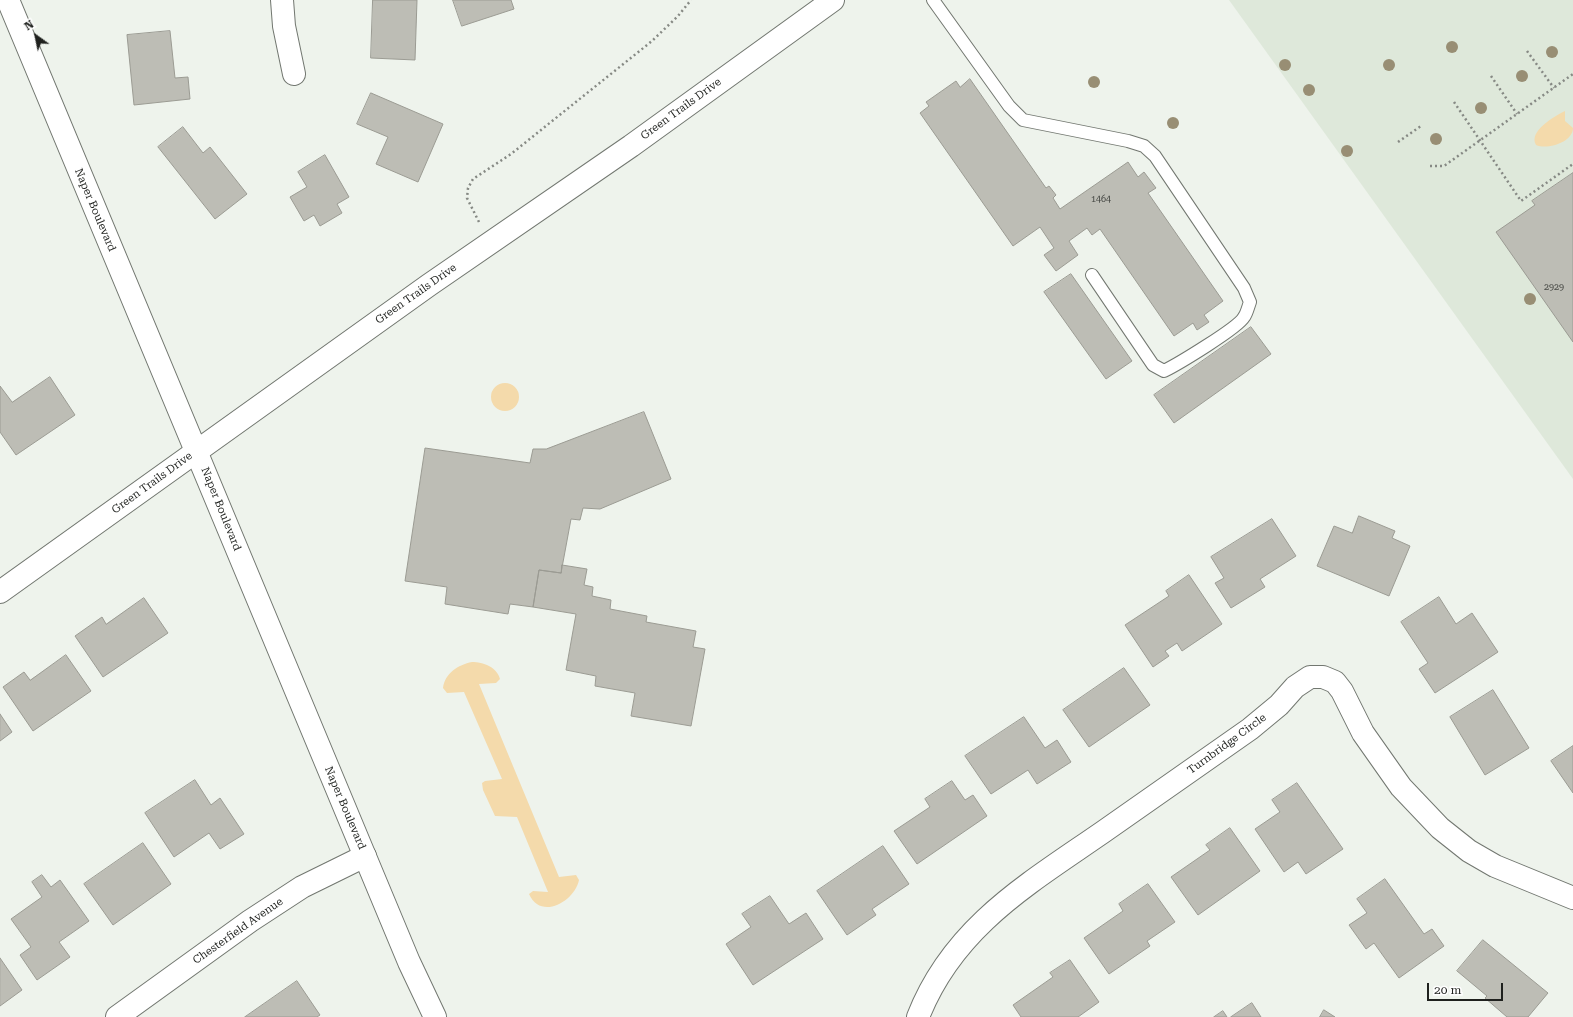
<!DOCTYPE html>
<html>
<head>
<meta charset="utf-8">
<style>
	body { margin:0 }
	#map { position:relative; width:1573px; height:1017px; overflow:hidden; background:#eef3ec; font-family:"Roboto Serif",serif }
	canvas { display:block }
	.north { position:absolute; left:16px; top:16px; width:40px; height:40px; -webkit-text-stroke:3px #fff; paint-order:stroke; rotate:327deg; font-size:11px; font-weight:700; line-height:16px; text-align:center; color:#1f211e }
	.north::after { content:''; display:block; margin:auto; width:14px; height:18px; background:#1f211e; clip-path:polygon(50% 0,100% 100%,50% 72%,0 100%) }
	.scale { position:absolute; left:1427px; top:983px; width:76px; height:18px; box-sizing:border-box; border:2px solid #1f211e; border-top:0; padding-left:5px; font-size:12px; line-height:14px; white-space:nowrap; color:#1f211e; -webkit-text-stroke:3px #fff; paint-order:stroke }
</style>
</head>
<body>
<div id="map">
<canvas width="1573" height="1017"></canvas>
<div class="north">N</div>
<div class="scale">20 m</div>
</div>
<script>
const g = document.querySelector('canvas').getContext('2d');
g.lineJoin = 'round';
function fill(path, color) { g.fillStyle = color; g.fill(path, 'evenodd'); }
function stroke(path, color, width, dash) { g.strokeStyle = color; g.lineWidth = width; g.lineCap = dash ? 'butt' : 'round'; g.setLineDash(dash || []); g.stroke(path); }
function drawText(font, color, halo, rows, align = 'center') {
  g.font = font + ' "Roboto Serif",serif'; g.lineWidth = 3.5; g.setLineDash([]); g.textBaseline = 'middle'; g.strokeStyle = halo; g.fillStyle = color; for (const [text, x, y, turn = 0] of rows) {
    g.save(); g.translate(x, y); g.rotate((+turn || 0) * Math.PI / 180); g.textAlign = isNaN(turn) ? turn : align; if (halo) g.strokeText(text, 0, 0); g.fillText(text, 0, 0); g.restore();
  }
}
const built = new Path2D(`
	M1229 0H1573V479Z`);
const green = new Path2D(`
	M1565 111V121L1573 128C1573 142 1548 150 1536 145 1528 131 1555 116 1565 111Z
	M491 397a14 14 0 1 1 28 0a14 14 0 1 1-28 0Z
	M472 662C483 662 497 667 500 679L496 683 479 684 559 877 576 875 579 880C575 901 541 921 529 894L533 891 548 892 517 817 495 816 483 790 482 783 485 781 502 779 464 692 447 693 443 688C445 673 458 665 472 662Z`);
const building = new Path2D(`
	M373 0H417L415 60 371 58Z
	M453 0H511L514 9 462 26Z
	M170 31 175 78 188 77 190 99 134 105 127 35Z
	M970 79 1046 188 1049 186 1056 195 1053 198 1060 209 1128 162 1138 177 1144 172 1156 188 1148 193 1223 301 1204 315 1209 322 1197 330 1193 323 1174 336 1100 229 1092 235 1087 228 1069 241 1078 255 1056 271 1044 255 1054 248 1040 227 1013 246 920 113 929 106 926 102 956 81 960 87Z
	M371 93 443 124 418 182 376 164 388 137 357 124Z
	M183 127 203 153 210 147 247 194 215 219 158 147Z
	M325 155 349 197 337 204 342 213 320 226 314 215 304 221 290 197 307 187 298 172Z
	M1573 173V342L1496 232 1535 205 1532 201Z
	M1071 274 1132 361 1106 379 1044 292Z
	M1251 327 1271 354 1174 423 1154 395Z
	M50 377 75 415 16 455 0 432V386L12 402Z
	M644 412 671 479 600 509 583 508 580 520 571 519 561 573 539 570 533 607 510 604 508 614 445 604 447 587 405 581 425 448 530 463 533 449H546Z
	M1359 516 1395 531 1392 538 1410 546 1389 596 1317 566 1334 526 1352 533Z
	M1272 519 1296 556 1260 579 1265 587 1231 608 1215 583 1224 578 1211 557Z
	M562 565 587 569 584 585 593 587 592 596 611 600 610 609 647 616 646 622 696 631 693 647 705 649 691 726 631 716 635 693 595 686 596 676 566 670 576 614 533 607 539 570 561 573Z
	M1189 575 1222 624 1182 651 1177 643 1165 651 1169 656 1153 667 1125 625 1169 596 1166 591Z
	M1439 597 1456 624 1472 613 1498 652 1435 693 1419 669 1428 663 1401 622Z
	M144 598 168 633 103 677 75 636 102 617 106 624Z
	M66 655 91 691 33 731 3 687 24 672 30 680Z
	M1124 668 1150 705 1089 747 1063 710Z
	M1493 690 1529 748 1485 775 1450 717Z
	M0 714 12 732 0 741Z
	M1024 717 1045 748 1057 740 1071 762 1037 784 1028 770 991 794 965 756Z
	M1573 746V793L1551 761Z
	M195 780 211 805 220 798 244 834 220 849 209 833 174 857 145 813Z
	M952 781 965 800 973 795 987 816 917 864 894 831 930 807 925 799Z
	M1297 783 1343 849 1306 874 1298 862 1284 872 1255 829 1280 812 1272 800Z
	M1230 828 1260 871 1198 915 1171 877 1210 850 1206 845Z
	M143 843 171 884 113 925 84 884Z
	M883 846 909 884 872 909 876 915 847 935 817 891Z
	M42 875 51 887 60 880 89 921 59 942 70 957 37 980 20 955 31 947 11 919 42 897 32 882Z
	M1385 879 1424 934 1432 929 1444 946 1399 978 1374 943 1366 949 1349 925 1367 913 1357 899Z
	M1148 884 1175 922 1147 941 1150 946 1109 974 1084 938 1123 911 1119 904Z
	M770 896 789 924 806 913 823 939 753 985 726 944 751 927 742 914Z
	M1483 940 1548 993 1528 1017H1507L1485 998 1487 996 1457 971Z
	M0 958 22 990 0 1006Z
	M1070 960 1099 1002 1078 1017H1021L1013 1005 1053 977 1050 973Z
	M297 981 320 1015 317 1017H245Z
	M1252 1003 1261 1017H1231Z
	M1324 1010 1335 1017H1320Z
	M1223 1011 1227 1017H1214Z`);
const path = new Path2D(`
	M1527 51 1554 88
	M1491 76 1517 114
	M1454 102 1521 201 1573 164
	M1398 142 1421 126
	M1430 166H1444L1573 74
	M479 222 467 198 468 188 473 179 511 154 652 41 678 16 691 0`);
const service = new Path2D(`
	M933 0 1009 106 1023 120 1128 141 1144 146 1155 156 1244 288 1250 302C1248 307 1247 313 1244 317 1238 328 1178 364 1164 371L1153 365 1092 275`);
const minor = new Path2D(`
	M282 0 284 26 294 74
	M0 592 429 285 631 146 833 0
	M117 1017 250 921 302 887 365 856
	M918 1017C953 927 1028 884 1103 832 1152 798 1201 763 1250 729L1279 705 1295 687 1310 677H1323L1335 682 1342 691 1363 733 1401 787 1440 828 1469 851 1495 866 1573 898`);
const secondary = new Path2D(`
	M8 0 409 962 435 1017`);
const trees = [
	[1452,47],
	[1552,52],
	[1285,65],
	[1389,65],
	[1522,76],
	[1094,82],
	[1309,90],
	[1481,108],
	[1173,123],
	[1436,139],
	[1347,151],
	[1530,299]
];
const numberNames = [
	["1464",1101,199],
	["2929",1554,287]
];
const streetNames = [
	["Green Trails Drive",681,109,-36],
	["Naper Boulevard",95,210,67],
	["Green Trails Drive",416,294,-35],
	["Green Trails Drive",152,483,-36],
	["Naper Boulevard",221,509,68],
	["Turnbridge Circle",1227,744,-36],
	["Naper Boulevard",345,808,67],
	["Chesterfield Avenue",238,931,-35]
];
fill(built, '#dee8da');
fill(green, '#f4daab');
fill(building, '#bdbdb5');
stroke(building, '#9b9b93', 1);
stroke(service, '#727770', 14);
stroke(minor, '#727770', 24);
stroke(secondary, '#727770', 24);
stroke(path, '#868984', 2.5, [2, 3]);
stroke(service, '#fff', 12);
stroke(minor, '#fff', 22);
stroke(secondary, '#fff', 22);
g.fillStyle = '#988e74';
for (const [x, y] of trees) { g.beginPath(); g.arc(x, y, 6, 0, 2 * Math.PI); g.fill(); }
drawText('9px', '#464844', null, numberNames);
drawText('11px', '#1f211e', '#fff', streetNames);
</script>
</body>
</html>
